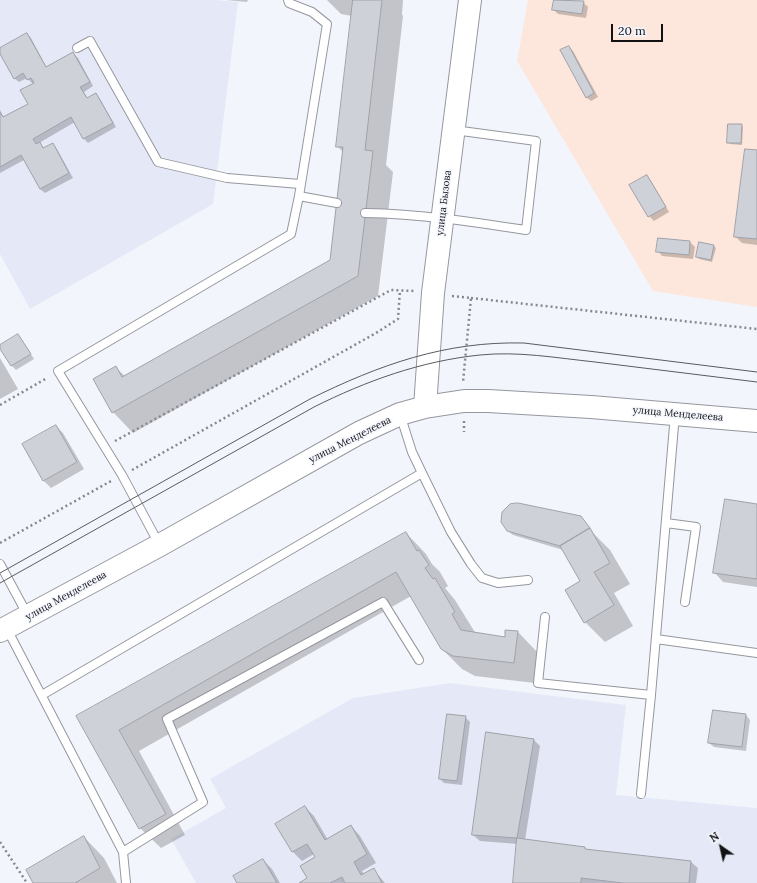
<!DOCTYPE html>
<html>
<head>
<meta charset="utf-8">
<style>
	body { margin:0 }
	#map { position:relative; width:757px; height:883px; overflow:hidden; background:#f3f5fd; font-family:Lora,serif }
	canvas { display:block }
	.north { position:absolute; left:701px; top:827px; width:40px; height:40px; -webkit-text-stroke:3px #f3f5fd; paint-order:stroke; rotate:326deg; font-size:11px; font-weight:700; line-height:16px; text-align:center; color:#121215 }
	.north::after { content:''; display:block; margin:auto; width:14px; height:18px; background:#121215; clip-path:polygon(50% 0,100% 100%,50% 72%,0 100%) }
	.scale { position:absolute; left:611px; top:24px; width:52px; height:18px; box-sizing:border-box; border:2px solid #121215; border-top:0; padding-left:5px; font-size:12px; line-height:14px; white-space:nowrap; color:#121215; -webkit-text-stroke:3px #f3f5fd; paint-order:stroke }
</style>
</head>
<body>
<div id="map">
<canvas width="757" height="883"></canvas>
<div class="north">N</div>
<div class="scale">20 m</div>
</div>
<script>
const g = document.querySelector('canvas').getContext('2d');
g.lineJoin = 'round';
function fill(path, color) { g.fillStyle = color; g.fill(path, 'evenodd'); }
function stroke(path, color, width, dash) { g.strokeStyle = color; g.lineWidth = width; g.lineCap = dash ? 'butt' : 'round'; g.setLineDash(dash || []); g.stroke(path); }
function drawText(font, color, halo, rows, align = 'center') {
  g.font = font + ' Lora,serif'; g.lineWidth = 3; g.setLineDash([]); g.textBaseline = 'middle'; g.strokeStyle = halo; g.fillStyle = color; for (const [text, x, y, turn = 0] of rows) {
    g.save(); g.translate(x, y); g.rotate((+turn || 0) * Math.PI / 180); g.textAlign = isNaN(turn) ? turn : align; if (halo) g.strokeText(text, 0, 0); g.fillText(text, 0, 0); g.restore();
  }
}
const commercial = new Path2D(`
	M528 0H757V307L653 291 517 61Z`);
const built = new Path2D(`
	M0 0H216L238 2 213 204 30 309 0 254Z
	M450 683 626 705 616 795 757 808V883H196L171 839 226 808 210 779 353 698Z`);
const shadow = new Path2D(`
	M226 0H248L247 2Z
	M327 0H403L402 14 403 16 386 165 393 172 378 296 133 433 113 412 115 367 125 376 331 261 344 153 337 146 352 16 341 14Z
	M555 0 583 2 588 7 586 18 558 14 553 9Z
	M27 34 31 38 47 68 73 53 78 58 93 86 84 92 88 99 96 94 100 99 116 127 88 143 84 139 75 122 39 143 45 149 53 144 57 149 73 178 45 193 40 189 24 160 0 173V110L4 118 29 104 33 84 27 78 19 82 14 78 0 52V49Z
	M569 47 573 51 598 97 591 101 586 97Z
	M741 125 743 127 742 145 730 144 728 142Z
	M757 151V245L742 243 735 236Z
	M647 176 651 181 669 212 654 221 649 216 631 186Z
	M659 239 690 242 695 247 693 259 662 256 658 251Z
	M714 246 716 248 712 262 699 259 697 257Z
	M18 335 22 340 34 359 16 370 12 366 0 346Z
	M0 358 18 389 0 399Z
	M56 426 63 433 84 469 51 488 44 481 24 444Z
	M757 505V587L723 582 714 572Z
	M581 517 594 534 610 550 630 584 614 593 633 626 605 642 585 622 582 581 563 550 513 535 508 531Z
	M406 533 426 554 432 564 440 572 448 586 445 588 455 600 476 634 506 638 518 632 538 653 535 683 475 676 462 669 441 648 411 596 139 751 185 835 161 848 140 828 78 716Z
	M713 711 746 715 750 720 746 751 714 747 709 743Z
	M465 717 470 722 462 785 444 783 440 779Z
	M533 739 540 746 525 840 584 848 587 850 691 862 698 868 696 883H514L518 844 480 841 473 835Z
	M305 807 314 816 328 840 351 826 360 836 376 863 362 871 364 874 373 869 385 883H301L309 879 316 858 314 854 302 861 293 852Z
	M84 837 104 858 117 883H34Z
	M263 860 272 869 280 883H238Z`);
const building = new Path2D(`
	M353 0H382L365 150 373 151 358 276 112 413 93 379 116 366 122 377 330 260 343 147H336Z
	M554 0 584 1 582 14 552 10Z
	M27 33 46 67 73 52 90 82 80 87 87 98 96 93 113 123 83 139 71 117 33 139 36 144 40 142 43 148 53 143 69 173 40 189 21 155 0 167V112L3 117 28 104 20 90 34 83 31 78 27 80 23 73 14 79 0 54V48Z
	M569 46 594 93 586 98 560 50Z
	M728 124H742L741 143H727Z
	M745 149 757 150V239L734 237Z
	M647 175 666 207 648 217 629 185Z
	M658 238 690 241 689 255 656 252Z
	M699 242 714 245 711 260 696 257Z
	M18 334 31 354 11 366 0 349V345Z
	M56 425 77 462 43 481 22 444Z
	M725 499 757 504V579L713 573Z
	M518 503 581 516 590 528 560 546 507 531 501 522 502 512 510 504Z
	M590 528 610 563 594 572 614 605 584 623 565 590 580 581 560 546Z
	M406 532 417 551 419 550 429 565 425 568 433 579 435 578 455 612 452 614 461 630 505 637V630L518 631 514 663 453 656 441 649 396 572 119 730 166 814 139 829 76 716Z
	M713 710 746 714 742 747 708 743Z
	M447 714 466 716 457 781 439 779Z
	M486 732 534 739 517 838 472 835Z
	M305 806 325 840 351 825 367 854 354 862 361 875 374 868 382 883H345L342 877 330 883H299L307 878 300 866 315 857 307 844 292 852 275 824Z
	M84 836 100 868 75 883H33L26 870Z
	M517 838 585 847V849L691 861 689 883H623L581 878V883H513Z
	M263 859 277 883H237L233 876Z`);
const path = new Path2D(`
	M452 296 471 298 463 382
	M471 298 757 329
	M0 405 47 378
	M464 421V432
	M115 441 391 290 415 291
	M132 470 376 333 398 319 400 290
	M0 543 111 481
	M0 842 27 883`);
const lane = new Path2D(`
	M288 0 289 3 312 12 327 24 299 196
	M77 48 90 41 158 162 227 178 300 184
	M365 213C420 214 473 222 526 230L536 141 454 130
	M400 414 412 452 422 473 451 532 471 564 482 578 498 583 528 580
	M666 523 696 527 685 602
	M159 544 122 475 58 371 291 234 299 196 337 203
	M0 564 27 614
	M545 617 538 683 651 695
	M7 629 123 852 126 883
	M656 639 757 653
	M42 695 422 473
	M641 794 651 695 675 414
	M123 852 203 802 167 719 383 602 419 660`);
const secondary = new Path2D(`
	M425 407 433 293 470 0
	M0 631 160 545 359 433 400 414 425 407 464 401H488L591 407 757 421`);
const tram = new Path2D(`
	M0 573 310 399C379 365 445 341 524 343L757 372
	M0 583 314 407C366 381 421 361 480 355 518 351 557 358 595 362 649 369 703 375 757 382`);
const streetNames = [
	["улица Бызова",444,203,-83],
	["улица Менделеева",678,414,5],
	["улица Менделеева",350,440,-27],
	["улица Менделеева",66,596,-29]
];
fill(commercial, '#fde6db');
fill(built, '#e5e9f7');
fill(shadow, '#0003');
fill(building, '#cfd1d9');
stroke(building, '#a0a2aa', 1);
stroke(lane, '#95979e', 10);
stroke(secondary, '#95979e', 24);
stroke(path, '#87888e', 2.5, [2, 3]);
stroke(lane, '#fff', 8);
stroke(secondary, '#fff', 22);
stroke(tram, '#5a5a5f', 1);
drawText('10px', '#121215', '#f3f5fd', streetNames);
</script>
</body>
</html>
